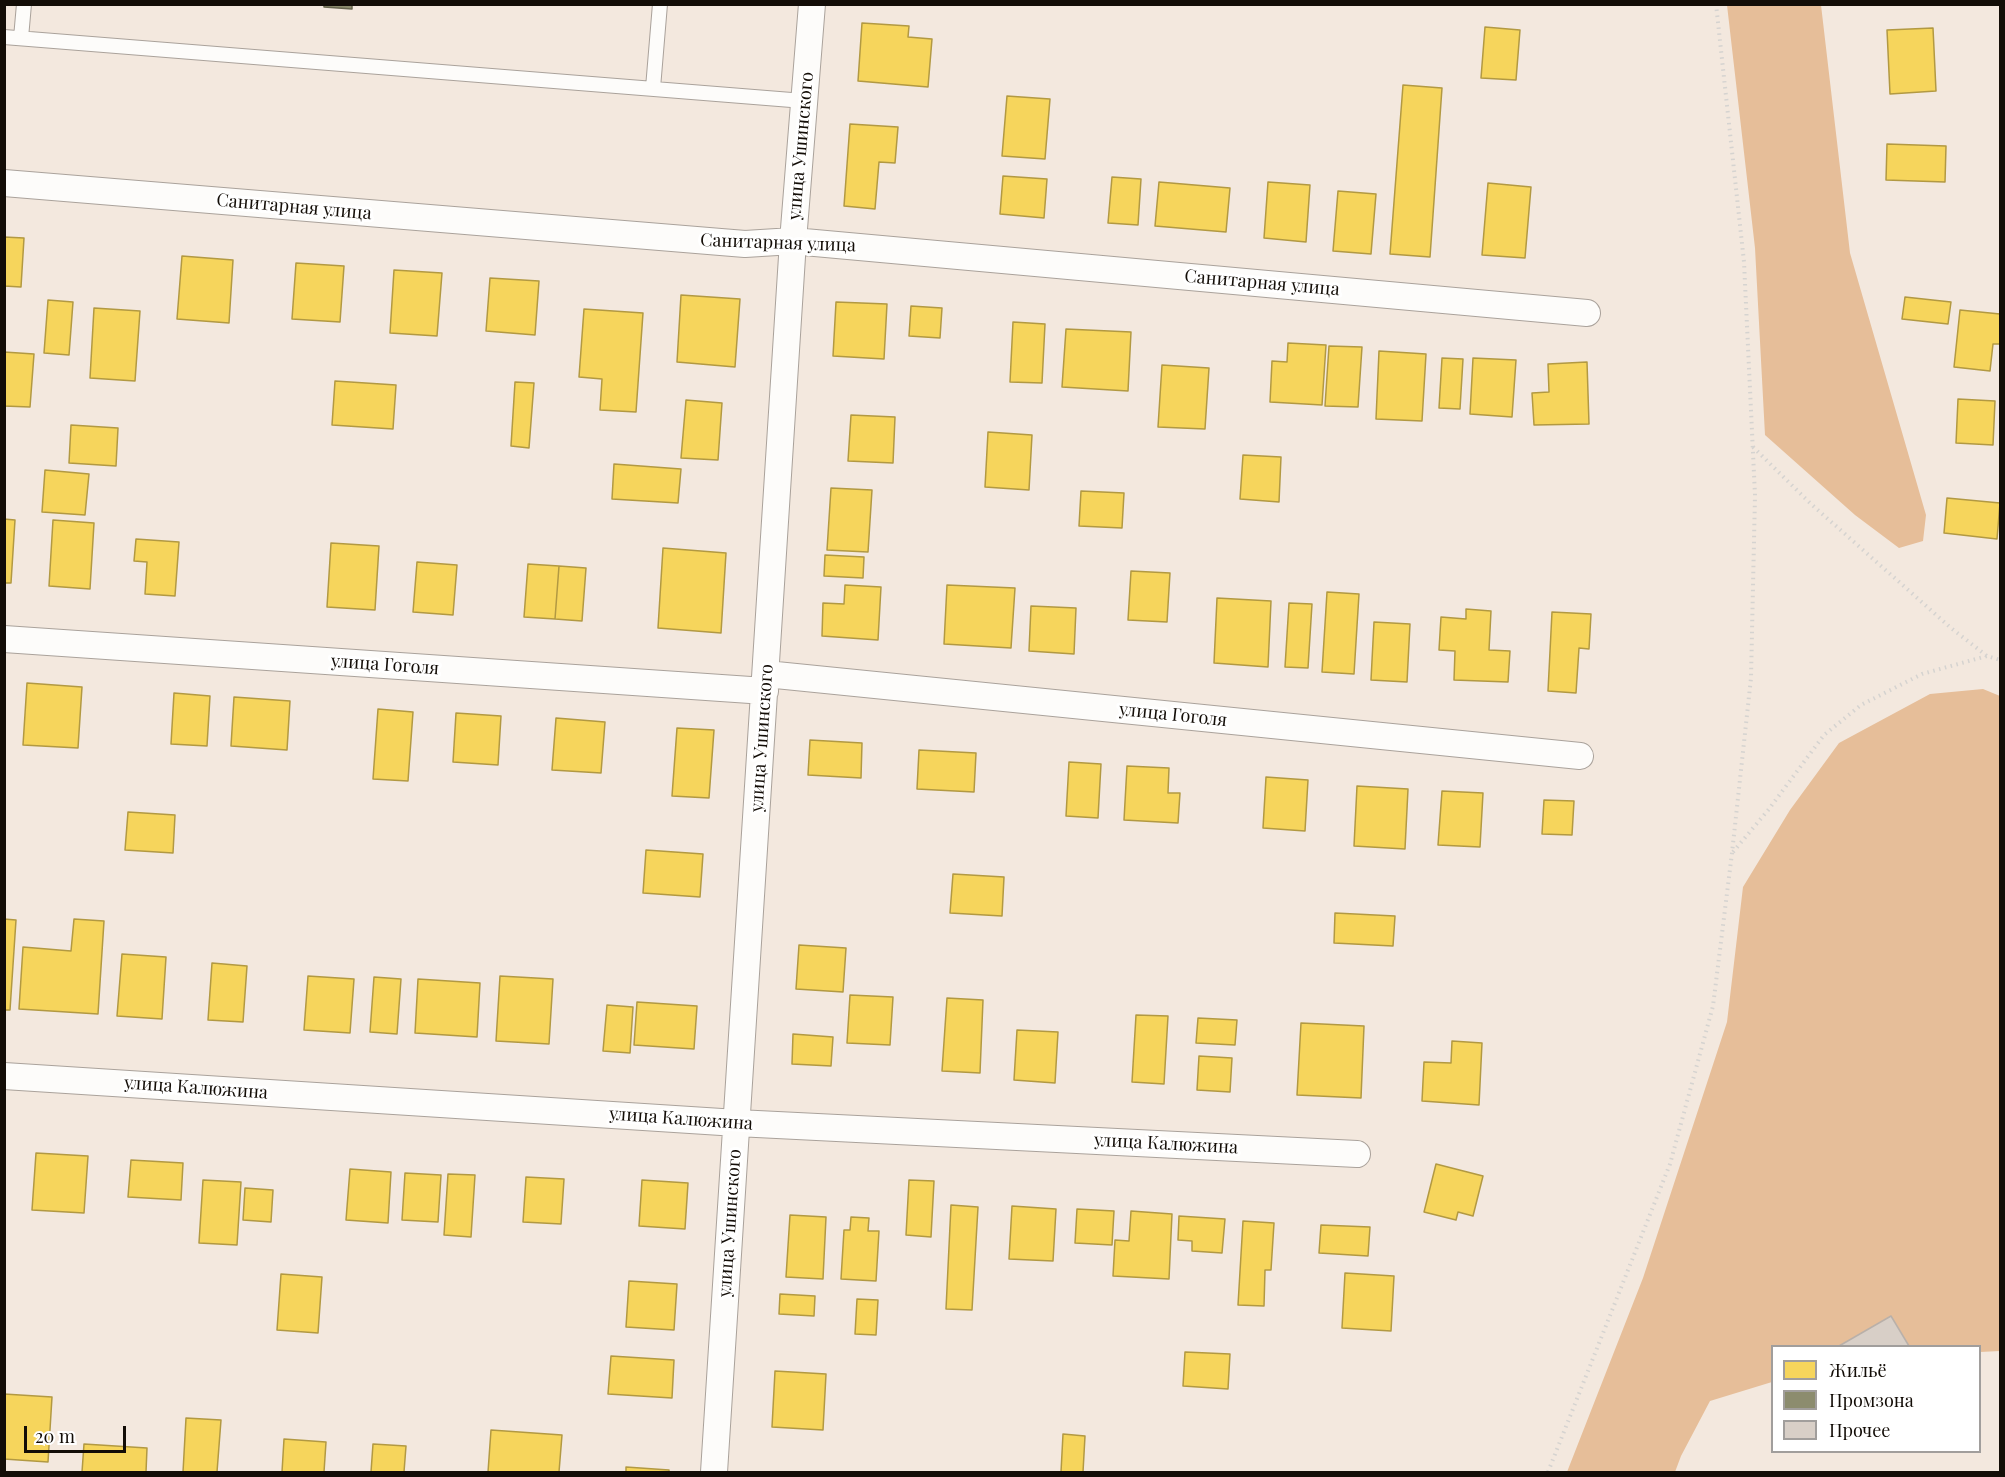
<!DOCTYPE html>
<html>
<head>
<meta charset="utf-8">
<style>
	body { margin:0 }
	#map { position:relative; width:2005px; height:1477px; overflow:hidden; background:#f3e8de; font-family:"Playfair Display",serif }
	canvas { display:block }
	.frame { position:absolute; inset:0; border:6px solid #130d07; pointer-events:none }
	.legend { position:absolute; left:1771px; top:1345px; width:210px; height:108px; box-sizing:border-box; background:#fff; border:2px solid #a19e9c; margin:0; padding:8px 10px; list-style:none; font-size:18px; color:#130d07 }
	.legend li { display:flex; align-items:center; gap:12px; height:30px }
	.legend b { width:30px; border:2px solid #a19e9c }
	.scale { position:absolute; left:24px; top:1426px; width:102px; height:27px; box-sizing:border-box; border:3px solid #130d07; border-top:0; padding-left:8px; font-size:18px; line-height:21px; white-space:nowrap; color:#130d07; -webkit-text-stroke:4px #fff; paint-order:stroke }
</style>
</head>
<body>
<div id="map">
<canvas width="2005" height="1477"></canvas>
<div class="frame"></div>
<ul class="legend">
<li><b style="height:16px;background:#f6d55c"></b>Жильё</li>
<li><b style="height:16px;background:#8c8c6e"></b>Промзона</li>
<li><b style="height:16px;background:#d8cfc7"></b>Прочее</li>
</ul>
<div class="scale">20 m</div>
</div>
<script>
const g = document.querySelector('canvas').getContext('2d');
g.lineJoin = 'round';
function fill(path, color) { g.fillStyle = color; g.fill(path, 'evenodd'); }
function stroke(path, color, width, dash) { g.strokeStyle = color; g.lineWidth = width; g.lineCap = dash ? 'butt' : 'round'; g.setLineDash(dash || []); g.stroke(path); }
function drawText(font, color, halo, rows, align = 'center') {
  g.font = font + ' "Playfair Display",serif'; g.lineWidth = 6; g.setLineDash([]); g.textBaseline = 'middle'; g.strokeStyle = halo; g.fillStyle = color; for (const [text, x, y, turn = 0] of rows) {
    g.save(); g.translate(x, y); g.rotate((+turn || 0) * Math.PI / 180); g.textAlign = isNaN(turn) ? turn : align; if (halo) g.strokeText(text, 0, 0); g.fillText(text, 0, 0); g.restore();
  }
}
const forest = new Path2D(`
	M1727 5H1821L1850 253 1926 515 1923 541 1899 548 1855 515 1765 435 1755 248Z
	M1983 689 2000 696V1351L1980 1352V1346H1909L1891 1316 1839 1346H1772V1382L1710 1401 1681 1456 1675 1472H1567L1643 1278 1727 1022 1743 887 1790 810 1839 743 1930 694Z`);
const homes = new Path2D(`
	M862 23 909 26 908 37 932 39 928 87 858 81Z
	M1485 27 1520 30 1516 80 1481 78Z
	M1933 28 1936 91 1890 94 1887 30Z
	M1403 85 1442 88 1430 257 1390 254Z
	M1007 96 1050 99 1045 159 1002 156Z
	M850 124 898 127 895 163 879 162 875 209 844 206Z
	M1887 144 1946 146 1945 182 1886 180Z
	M1003 176 1047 179 1044 218 1000 214Z
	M1112 177 1141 179 1138 225 1108 223Z
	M1159 182 1230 188 1226 232 1155 226Z
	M1268 182 1310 185 1306 242 1264 238Z
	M1488 183 1531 187 1525 258 1482 255Z
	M1338 191 1376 194 1371 254 1333 251Z
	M4 237 24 238 21 287 4 286Z
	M182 256 233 260 229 323 177 319Z
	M296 263 344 266 340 322 292 319Z
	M394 270 442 273 437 336 390 333Z
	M490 278 539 281 535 335 486 331Z
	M681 295 740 299 735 367 677 362Z
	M1905 297 1951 302 1948 324 1902 319Z
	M48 300 73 302 69 355 44 353Z
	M836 302 887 304 884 359 833 356Z
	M911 306 942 308 940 338 909 336Z
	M94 308 140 311 135 381 90 378Z
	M584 309 643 313 636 412 600 410 602 379 579 377Z
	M1960 310 2000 314V344H1993L1990 371 1954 367Z
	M1013 322 1045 324 1042 383 1010 382Z
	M1066 329 1131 332 1128 391 1062 387Z
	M1288 343 1326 345 1322 405 1270 402 1272 361 1287 362Z
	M1329 346 1362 347 1358 407 1325 406Z
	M1379 351 1426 354 1422 421 1376 419Z
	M4 352 34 354 30 407 4 406Z
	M1442 358 1463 359 1460 409 1439 408Z
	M1473 358 1516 360 1512 417 1470 414Z
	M1587 362 1589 424 1534 425 1532 393 1549 392 1548 364Z
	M1162 365 1209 368 1205 429 1158 427Z
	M335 381 396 385 393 429 332 425Z
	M515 382 534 383 529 448 511 446Z
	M1958 399 1995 401 1993 445 1956 443Z
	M686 400 722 403 718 460 681 458Z
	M851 415 895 417 893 463 848 461Z
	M71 425 118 428 116 466 69 463Z
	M988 432 1032 435 1029 490 985 487Z
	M1243 455 1281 457 1279 502 1240 499Z
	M614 464 681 469 678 503 612 499Z
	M45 470 89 474 85 515 42 512Z
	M831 488 872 490 868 552 827 550Z
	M1081 491 1124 493 1122 528 1079 526Z
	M1947 498 2000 503 1997 539 1944 533Z
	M4 519 15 520 11 583H4Z
	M53 520 94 523 90 589 49 586Z
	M136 539 179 542 175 596 145 594 147 562 134 561Z
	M331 543 379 546 375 610 327 607Z
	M663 548 726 553 721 633 658 628Z
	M825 555 864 557 863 578 824 576Z
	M417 562 457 565 453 615 413 612Z
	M528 564 559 566 555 619 524 617Z
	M559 566 586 568 582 621 555 619Z
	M1131 571 1170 573 1167 622 1128 620Z
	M845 585 881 587 878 640 822 636 823 603 844 604Z
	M947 585 1015 588 1011 648 944 644Z
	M1327 592 1359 594 1354 674 1322 672Z
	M1217 598 1271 601 1268 667 1214 663Z
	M1289 603 1312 604 1308 668 1285 667Z
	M1031 606 1076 608 1074 654 1029 651Z
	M1466 609 1491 611 1489 650 1510 651 1508 682 1454 680 1455 651 1439 650 1441 617 1466 619Z
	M1552 612 1591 614 1589 649 1579 648 1576 693 1548 691Z
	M1374 622 1410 624 1407 682 1371 680Z
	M27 683 82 687 78 748 23 745Z
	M174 693 210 696 207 746 171 744Z
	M234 697 290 701 287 750 231 746Z
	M378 709 413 712 408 781 373 779Z
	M456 713 501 716 498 765 453 762Z
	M556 718 605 722 601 773 552 770Z
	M677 728 714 730 709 798 672 796Z
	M810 740 862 743 861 778 808 775Z
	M919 750 976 753 974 792 917 789Z
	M1069 762 1101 764 1098 818 1066 816Z
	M1127 766 1169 768 1168 793H1180L1178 823 1124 820Z
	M1266 777 1308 780 1305 831 1263 828Z
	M1357 786 1408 789 1405 849 1354 846Z
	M1442 791 1483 793 1480 847 1438 845Z
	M1544 800 1574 801 1572 835 1542 834Z
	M128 812 175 815 173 853 125 850Z
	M646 850 703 854 700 897 643 893Z
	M953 874 1004 877 1002 916 950 913Z
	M1335 913 1395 916 1393 946 1334 943Z
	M4 919 16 920 10 1010H4Z
	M74 919 104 921 98 1014 19 1009 23 947 71 951Z
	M799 945 846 948 843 992 796 989Z
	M122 954 166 957 162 1019 117 1016Z
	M212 963 247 966 243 1022 208 1020Z
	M308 976 354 979 350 1033 304 1030Z
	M500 976 553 979 549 1044 496 1041Z
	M374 977 401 979 397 1034 370 1032Z
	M418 979 480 983 477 1037 415 1033Z
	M850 995 893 997 890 1045 847 1043Z
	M947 998 983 1000 980 1073 942 1071Z
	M637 1002 697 1006 694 1049 634 1045Z
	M607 1005 633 1007 630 1053 603 1051Z
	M1136 1015 1168 1016 1164 1084 1132 1082Z
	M1198 1018 1237 1020 1235 1045 1196 1043Z
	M1301 1023 1364 1026 1361 1098 1297 1095Z
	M1017 1030 1058 1032 1055 1083 1014 1080Z
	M793 1034 833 1037 831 1066 792 1064Z
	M1452 1041 1482 1043 1479 1105 1422 1101 1424 1062 1451 1063Z
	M1199 1056 1232 1058 1230 1092 1197 1090Z
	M36 1153 88 1156 84 1213 32 1210Z
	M131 1160 183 1163 181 1200 128 1197Z
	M1436 1164 1483 1176 1473 1216 1458 1212 1456 1220 1424 1212Z
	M350 1169 391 1172 388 1223 346 1220Z
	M405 1173 441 1175 438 1222 402 1220Z
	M448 1174 475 1175 471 1237 444 1235Z
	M526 1177 564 1179 561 1224 523 1222Z
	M203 1180 241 1182 237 1245 199 1243Z
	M642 1180 688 1183 685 1229 639 1226Z
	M909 1180 934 1181 931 1237 906 1235Z
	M245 1188 273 1190 271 1222 243 1220Z
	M951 1205 978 1207 972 1310 946 1309Z
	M1012 1206 1056 1209 1053 1261 1009 1259Z
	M1077 1209 1114 1211 1112 1245 1075 1243Z
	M1131 1211 1172 1214 1169 1279 1113 1276 1115 1240 1129 1241Z
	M790 1215 826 1217 823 1279 786 1277Z
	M1179 1216 1225 1219 1222 1253 1192 1251V1241L1178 1240Z
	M851 1217 869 1218 868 1231H879L876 1281 841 1279 844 1230H850Z
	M1243 1221 1274 1223 1271 1270H1265L1264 1306 1238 1305Z
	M1321 1225 1370 1227 1368 1256 1319 1253Z
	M1345 1273 1394 1276 1391 1331 1342 1328Z
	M281 1274 322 1277 318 1333 277 1330Z
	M629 1281 677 1284 674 1330 626 1327Z
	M780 1294 815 1296 814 1316 779 1314Z
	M857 1299 878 1300 876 1335 855 1334Z
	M1185 1352 1230 1354 1228 1389 1183 1386Z
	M611 1356 674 1360 672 1398 608 1394Z
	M775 1371 826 1374 823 1430 772 1427Z
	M4 1394 52 1397 48 1462 4 1459Z
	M186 1418 221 1420 217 1472H183Z
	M491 1430 562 1435 559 1472H488Z
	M1063 1434 1085 1436 1083 1472H1061Z
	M284 1439 326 1442 324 1472H282Z
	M84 1444 147 1448 146 1472H82Z
	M373 1444 406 1446 404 1472H371Z
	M626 1467 669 1470V1472H626Z`);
const industry = new Path2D(`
	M324 4H352V9L324 7Z`);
const building = new Path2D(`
	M1891 1316 1909 1346H1839Z`);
const path = new Path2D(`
	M1753 447 1810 503 1951 628 1987 656 2000 660
	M1733 852 1769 809 1824 735 1861 705 1922 674 1987 656
	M1548 1472 1670 1164 1713 1006 1732 853 1751 678 1755 495 1744 262 1716 4`);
const service = new Path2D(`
	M4 37 804 101
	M21 38 24 4
	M653 88 660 4`);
const minor = new Path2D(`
	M4 183 745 244 793 241 1587 313
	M4 639 765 691
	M766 674 1580 756
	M4 1076 737 1123 1357 1154
	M714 1472 793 241 812 4`);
const streetNames = [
	["улица Ушинского",801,146,-85],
	["Санитарная улица",294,207,5],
	["Санитарная улица",778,243,2],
	["Санитарная улица",1262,283,5],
	["улица Гоголя",385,665,4],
	["улица Гоголя",1173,715,6],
	["улица Ушинского",762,738,-86],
	["улица Калюжина",196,1088,4],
	["улица Калюжина",681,1119,4],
	["улица Калюжина",1166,1144,3],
	["улица Ушинского",730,1223,-86]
];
fill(forest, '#e6be99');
fill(homes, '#f6d55c');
stroke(homes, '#b29942', 1.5);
fill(industry, '#8c8c6e');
stroke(industry, '#68664f', 1.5);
fill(building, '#d8cfc7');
stroke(building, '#b9b0a9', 1.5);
stroke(service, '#aaa29b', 16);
stroke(minor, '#aaa29b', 28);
stroke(path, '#d5d3d0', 4, [1.5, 4.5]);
stroke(service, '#fdfcfa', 14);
stroke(minor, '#fdfcfa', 26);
drawText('18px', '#130d07', '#fff', streetNames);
</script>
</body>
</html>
